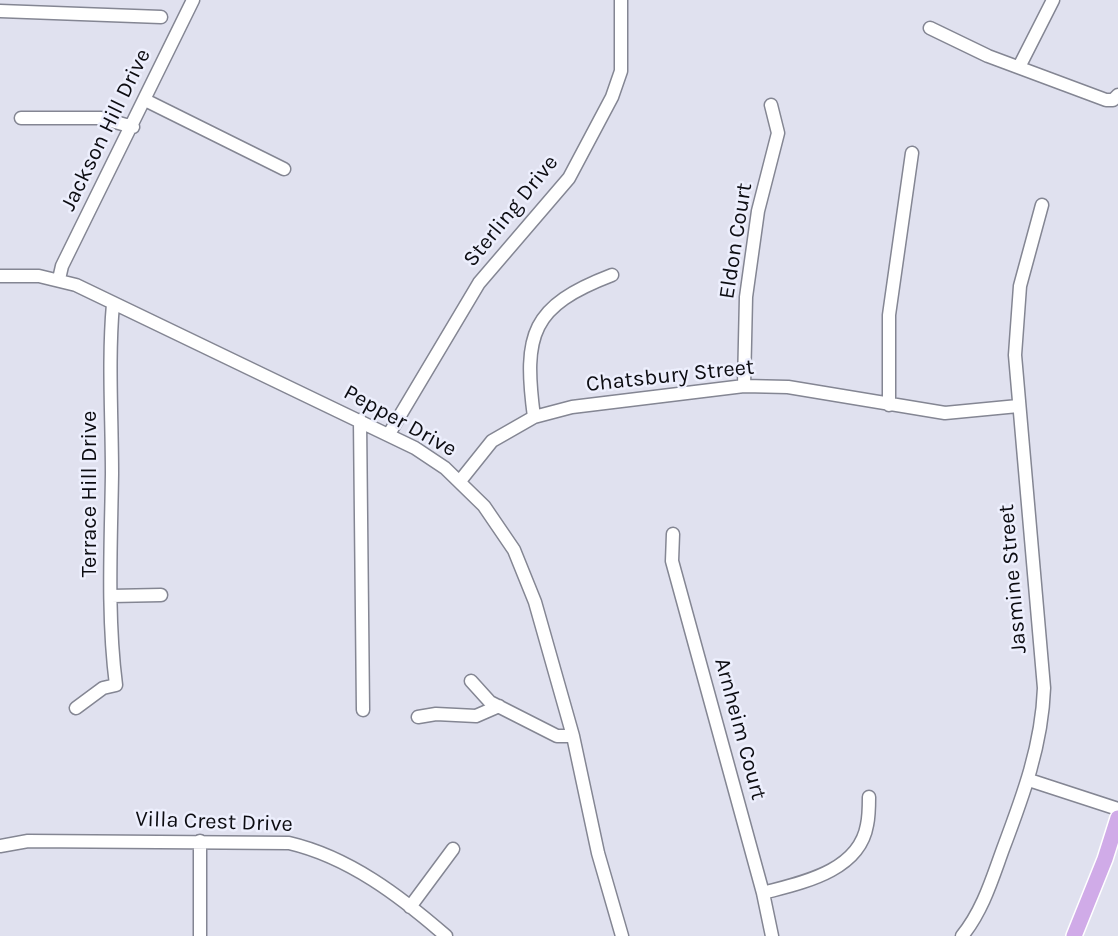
<!DOCTYPE html>
<html>
<head>
<meta charset="utf-8">
<style>
	body { margin:0 }
	canvas { display:block; background:#e0e1ef }
</style>
</head>
<body>
<canvas width="1118" height="936"></canvas>
<script>
const g = document.querySelector('canvas').getContext('2d');
g.lineJoin = 'round';
function stroke(path, color, width, dash) { g.strokeStyle = color; g.lineWidth = width; g.lineCap = dash ? 'butt' : 'round'; g.setLineDash(dash || []); g.stroke(path); }
function drawText(font, color, halo, rows, align = 'center') {
  g.font = font + ' Karla,sans-serif'; g.lineWidth = 5; g.setLineDash([]); g.textBaseline = 'middle'; g.strokeStyle = halo; g.fillStyle = color; for (const [text, x, y, turn = 0] of rows) {
    g.save(); g.translate(x, y); g.rotate((+turn || 0) * Math.PI / 180); g.textAlign = isNaN(turn) ? turn : align; if (halo) g.strokeText(text, 0, 0); g.fillText(text, 0, 0); g.restore();
  }
}
const minor = new Path2D(`
	M0 11 161 17
	M930 28 988 56 1106 100H1113L1118 95
	M1019 67 1053 0
	M145 100 284 169
	M21 118H101L133 127
	M0 276H39L76 285 415 448 445 468 484 506 514 550 535 602 573 736 598 853 622 936
	M59 279 62 266 193 0
	M744 386 746 297 758 211 778 133 771 105
	M889 405V315L912 153
	M534 417C523 334 531 306 612 275
	M360 420 363 710
	M389 434 479 283 569 178 612 97 621 71V0
	M460 481 492 441 534 417 572 407 744 386 788 387 945 413 1018 406
	M673 534 672 561 763 893 772 936
	M111 596 161 595
	M471 681 490 702 557 736H573
	M76 708 103 688 116 685C107 615 111 544 112 474 112 417 108 360 113 304
	M418 717 436 714 476 716 499 706
	M1029 780 1118 809
	M200 841V936
	M0 846 28 841 289 843C349 857 400 896 446 936
	M763 893C800 883 859 872 867 825 869 816 869 807 869 797
	M410 907 453 849
	M962 936C983 910 992 879 1003 849 1023 796 1042 745 1044 688L1015 355 1020 286 1042 205`);
const major = new Path2D(`
	M1074 936 1105 859 1118 818`);
const streetNames = [
	["Jackson Hill Drive",106,130,-64],
	["Sterling Drive",511,211,-51],
	["Eldon Court",736,241,-81],
	["Chatsbury Street",670,376,-6],
	["Pepper Drive",400,421,29],
	["Terrace Hill Drive",90,494,-90],
	["Jasmine Street",1013,579,-95],
	["Arnheim Court",740,729,75],
	["Villa Crest Drive",214,822,2]
];
stroke(minor, '#848693', 15);
stroke(major, '#fff', 18);
stroke(minor, '#fff', 12);
stroke(major, '#d0abe8', 15);
drawText('22px', '#0c0c11', '#edeffd', streetNames);
</script>
</body>
</html>
